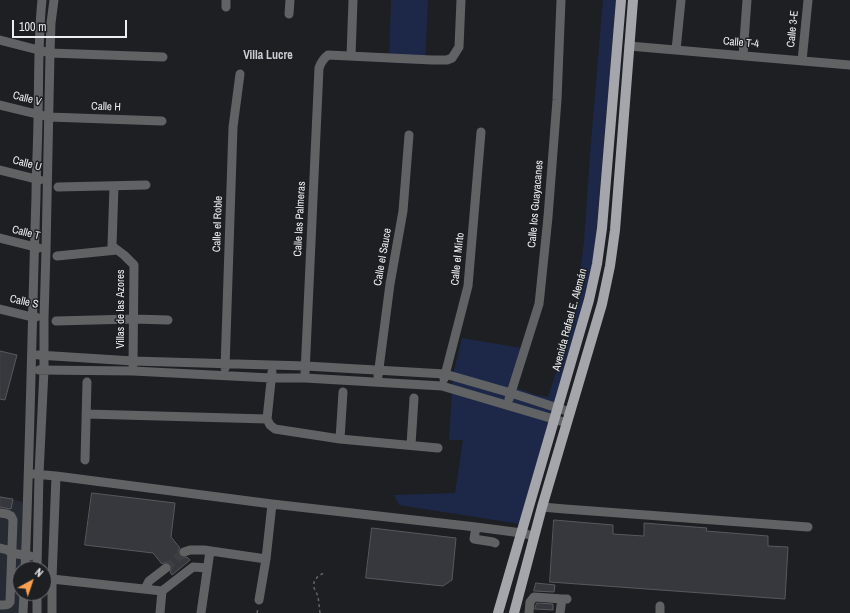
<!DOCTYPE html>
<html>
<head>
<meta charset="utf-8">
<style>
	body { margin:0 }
	#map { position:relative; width:850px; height:613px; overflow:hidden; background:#1d1f23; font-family:"Archivo Narrow",sans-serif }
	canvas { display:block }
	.north { position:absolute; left:12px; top:561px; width:40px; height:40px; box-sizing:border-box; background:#1d1f23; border:1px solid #707275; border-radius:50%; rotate:40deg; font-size:11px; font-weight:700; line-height:16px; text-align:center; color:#eceef1 }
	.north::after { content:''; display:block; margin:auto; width:14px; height:18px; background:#fa9f50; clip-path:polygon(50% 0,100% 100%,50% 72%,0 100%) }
	.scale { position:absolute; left:12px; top:20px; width:115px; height:18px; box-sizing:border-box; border:2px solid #eceef1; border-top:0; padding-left:5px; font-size:12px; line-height:14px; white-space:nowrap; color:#eceef1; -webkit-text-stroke:3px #1d1f23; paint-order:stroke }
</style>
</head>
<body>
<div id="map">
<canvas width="850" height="613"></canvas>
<div class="north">N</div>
<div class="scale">100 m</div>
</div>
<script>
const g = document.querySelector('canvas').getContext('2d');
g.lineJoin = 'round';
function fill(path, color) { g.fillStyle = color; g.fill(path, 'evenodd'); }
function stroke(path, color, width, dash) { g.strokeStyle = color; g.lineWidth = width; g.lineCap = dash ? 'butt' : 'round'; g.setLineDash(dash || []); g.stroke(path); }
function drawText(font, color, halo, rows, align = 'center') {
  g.font = font + ' "Archivo Narrow",sans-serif'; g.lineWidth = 3; g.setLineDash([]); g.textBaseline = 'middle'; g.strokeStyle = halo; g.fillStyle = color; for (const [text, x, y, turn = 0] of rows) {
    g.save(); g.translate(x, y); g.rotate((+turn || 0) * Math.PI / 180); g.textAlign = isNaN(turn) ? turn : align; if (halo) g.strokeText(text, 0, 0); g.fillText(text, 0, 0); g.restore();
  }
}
const built = new Path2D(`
	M0 496 22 502 23 506 19 613H0Z`);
const green = new Path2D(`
	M391 0H428L425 64 389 63Z
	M603 0H616L593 268 520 524 399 505 394 495 455 493 463 440H449L453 374 462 338 527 349 517 388 536 395 548 397 566 342 577 297 584 242 591 141Z`);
const building = new Path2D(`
	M0 351 17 355 5 400 0 399Z
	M92 493 175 503 171 537 180 548 178 551 180 556 183 558 187 557 190 560 172 575 170 572 172 568 170 564 166 562 162 564 153 553 85 545Z
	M0 497 13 499 11 509 0 507Z
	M554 520 613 525V534L644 536V523L707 528 706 531 768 536V546L788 547 785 599 550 582Z
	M372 528 456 538 452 580 443 586 366 578Z
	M536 583 555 585 554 592 534 591Z
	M537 603 553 604V610L535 609Z`);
const minorTunnel = new Path2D(`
	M166 568 184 552`);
const path = new Path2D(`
	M257 613 258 608
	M320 613 318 596 314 588V582L318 576 324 573`);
const minor = new Path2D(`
	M226 7V0
	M289 14 290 0
	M0 40 50 53 163 57
	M629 46 850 65
	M676 50 681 0
	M743 55 747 0
	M351 56 353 0
	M802 61 808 0
	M0 105 49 117 162 121
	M0 170 40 180
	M114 186 112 246 124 255 134 265 133 365
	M58 187 146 185
	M0 238 39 248
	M57 256 117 250
	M0 309 32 317H36
	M56 321 133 319 168 320
	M38 355 133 361 306 366 445 374 511 393 570 412
	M225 368 233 127 240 74
	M39 370 133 371 271 378H305L442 386 567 423
	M272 372 267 419 270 425 275 429 340 439 438 448
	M305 373 319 68C321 62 323 59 328 55L432 60H447L452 58 459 47 461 0
	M378 376 390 284 403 211 409 135
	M444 379 468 286 481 132
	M509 399 539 304 540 295 548 217 557 100 561 0
	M86 414 267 419
	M340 439 343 392
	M411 445 414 398
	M85 460 87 382
	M34 474 56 476 272 504 476 527 522 533 534 536
	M542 507 565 509 808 527
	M0 513 7 514 11 516 13 520 10 602C8 606 5 605 0 605
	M476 527 474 539 493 542 495 543
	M0 548 8 550 11 553 30 556
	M184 552 190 550H204L266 559
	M25 569C30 445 32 321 36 197 36 169 38 142 38 115 39 77 38 38 42 0
	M37 569 39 474 44 370V318L46 250 50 53 51 23 54 0
	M52 579 162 591 193 567 207 568
	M145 589 149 581 166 568
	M259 600 266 559 272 504
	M23 613 24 593
	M37 613V593
	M52 613V579L56 476
	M160 613 162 591
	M201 613 210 551
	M529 613 530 602 534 597 562 599
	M560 613 562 599H567
	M660 613V606`);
const major = new Path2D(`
	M498 613 589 300 597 264 602 228 621 0
	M514 613 542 507 602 304 610 266 615 230 633 0`);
const streetNames = [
	["Calle 3-E",793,29,-84],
	["Calle T-4",741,43,5],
	["Calle V",27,99,14],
	["Calle H",106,107,2],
	["Calle U",27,164,15],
	["Calle los Guayacanes",536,204,-85],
	["Calle las Palmeras",300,219,-87],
	["Calle el Roble",218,224,-88],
	["Calle T",26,233,14],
	["Calle el Sauce",383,257,-80],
	["Calle el Mirto",458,259,-84],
	["Calle S",24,302,12],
	["Villas de las Azores",121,309,-90],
	["Avenida Rafael E. Alemán",570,320,-75]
];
const neighbourhoodNames = [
	["Villa Lucre",268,56]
];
fill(built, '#262a33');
fill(green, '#1d2849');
fill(building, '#36383d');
stroke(building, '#57595e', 1);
stroke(minorTunnel, '#3c3e42', 9, [9, 4.5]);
stroke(path, '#616367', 1.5, [3, 3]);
stroke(minor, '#616264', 9);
stroke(major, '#a4a6ab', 10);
drawText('11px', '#eceef1', '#1d1f23', streetNames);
drawText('bold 12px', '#cacdd3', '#1d1f23', neighbourhoodNames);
</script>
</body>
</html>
